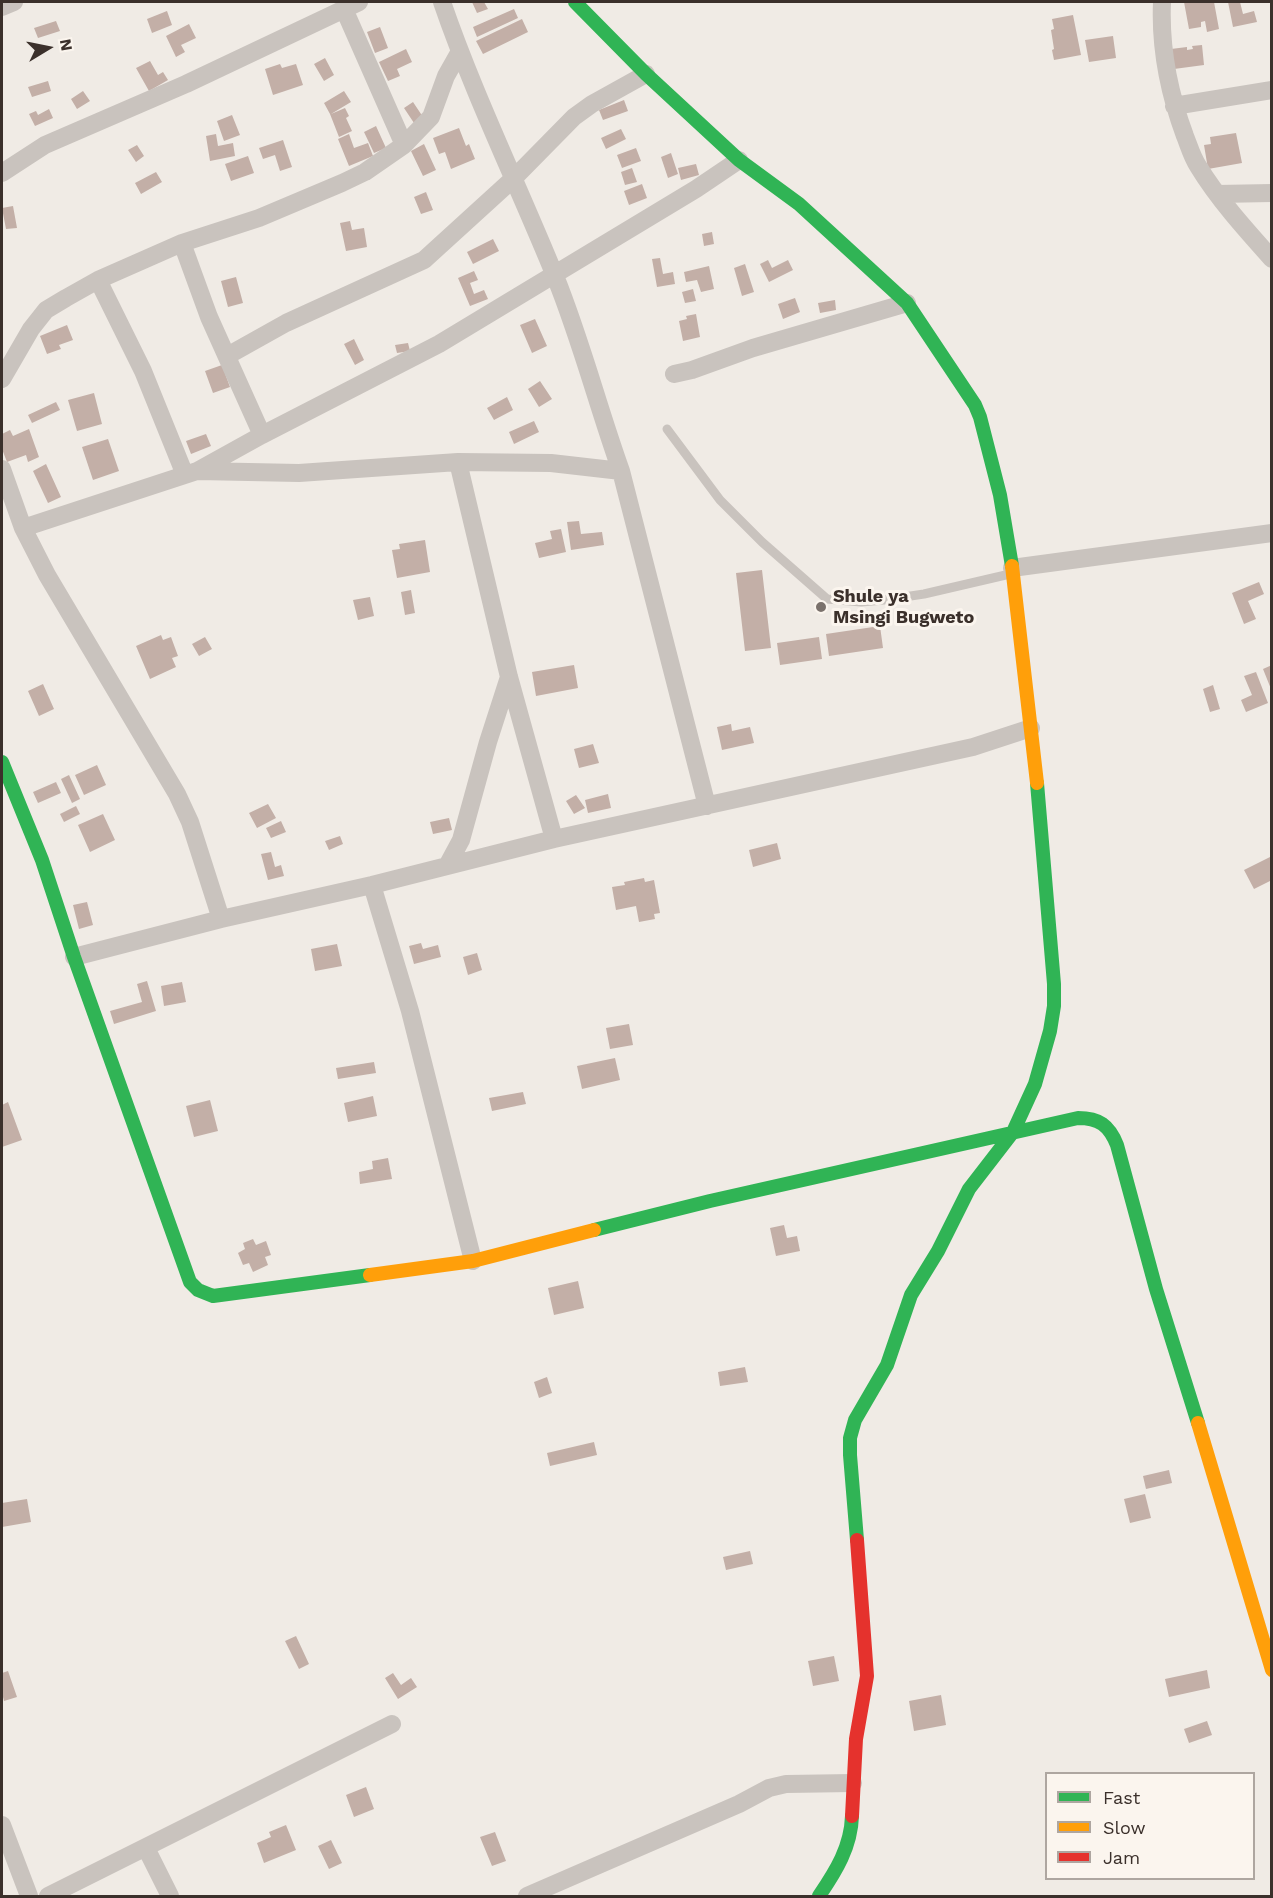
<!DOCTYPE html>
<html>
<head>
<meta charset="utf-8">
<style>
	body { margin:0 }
	#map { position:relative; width:1273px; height:1898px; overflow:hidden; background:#f0ebe5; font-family:"Work Sans",sans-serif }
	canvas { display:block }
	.frame { position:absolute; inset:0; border:3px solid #3b302b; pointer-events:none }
	.legend { position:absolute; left:1045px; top:1772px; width:210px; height:108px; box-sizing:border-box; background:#fbf5ee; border:2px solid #aea6a0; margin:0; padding:8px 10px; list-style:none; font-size:18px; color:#3b302b }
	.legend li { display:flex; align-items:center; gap:12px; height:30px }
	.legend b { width:30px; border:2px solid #aea6a0 }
	.north { position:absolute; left:18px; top:18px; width:60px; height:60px; -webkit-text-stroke:4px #fbf5ee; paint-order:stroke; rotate:80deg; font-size:16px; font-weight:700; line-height:24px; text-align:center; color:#3b302b }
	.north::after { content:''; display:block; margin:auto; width:21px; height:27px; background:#3b302b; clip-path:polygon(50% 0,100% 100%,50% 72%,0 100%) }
</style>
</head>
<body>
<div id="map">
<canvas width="1273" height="1898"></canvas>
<div class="frame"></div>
<ul class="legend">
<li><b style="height:8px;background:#30b455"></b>Fast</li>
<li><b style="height:8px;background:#ff9f0a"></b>Slow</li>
<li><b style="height:8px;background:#e5322d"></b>Jam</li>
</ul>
<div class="north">N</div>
</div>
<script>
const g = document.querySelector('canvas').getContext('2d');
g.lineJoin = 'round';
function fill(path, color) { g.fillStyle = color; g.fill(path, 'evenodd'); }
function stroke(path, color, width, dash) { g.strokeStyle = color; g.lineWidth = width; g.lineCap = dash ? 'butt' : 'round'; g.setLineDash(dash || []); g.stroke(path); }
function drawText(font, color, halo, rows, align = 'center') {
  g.font = font + ' "Work Sans",sans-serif'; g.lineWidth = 6; g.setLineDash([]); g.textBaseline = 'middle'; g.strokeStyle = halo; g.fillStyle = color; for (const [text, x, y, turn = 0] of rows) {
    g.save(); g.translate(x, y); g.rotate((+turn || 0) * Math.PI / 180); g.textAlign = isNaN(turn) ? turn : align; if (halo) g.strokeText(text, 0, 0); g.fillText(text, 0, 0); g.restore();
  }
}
const building = new Path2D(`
	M472 2H484L488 9 477 13Z
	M1184 2H1214L1219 29 1207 32 1205 21 1201 22V27L1189 29Z
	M1228 2H1240L1243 14 1254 11 1257 22 1233 27Z
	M514 9 518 18 477 37 473 27Z
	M167 11 172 25 152 33 147 19Z
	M1073 15 1081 55 1054 60 1052 50 1054 49 1051 30 1054 29 1052 19Z
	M522 19 528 32 483 54 476 41Z
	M56 21 60 31 38 38 34 28Z
	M189 24 196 38 181 45 185 52 176 57 166 36Z
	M380 27 388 48 375 53 367 32Z
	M1113 36 1116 58 1089 62 1085 40Z
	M1202 45 1204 65 1174 69 1171 49 1187 47V50L1193 49 1192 46Z
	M406 49 412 62 397 69 400 76 388 81 379 62Z
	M325 58 334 75 324 81 314 64Z
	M150 61 158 75 163 72 168 80 149 91 136 68Z
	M280 64 282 68 296 64 303 85 273 95 265 69Z
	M48 81 51 91 32 97 28 87Z
	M83 91 90 101 77 109 71 99Z
	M344 91 351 102 331 114 345 108 349 116 346 118 352 131 339 137 330 114 324 103Z
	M624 100 628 111 603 120 599 110Z
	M413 102 423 117 414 123 404 108Z
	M49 109 53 118 35 126 29 114 36 111 38 115Z
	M232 115 240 135 224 141 217 121Z
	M376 126 386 148 374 153 364 132Z
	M459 128 466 146 469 144 475 159 451 169 445 152 439 154 433 138Z
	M621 129 626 139 606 149 601 138Z
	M1236 133 1242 163 1208 169 1204 145 1211 144 1210 137Z
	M216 134 218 146 233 143 235 156 210 161 206 136Z
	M349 134 354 148 368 143 373 156 349 166 338 139Z
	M283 140 292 167 280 171 275 155 263 159 259 148Z
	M424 144 436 170 423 176 411 151Z
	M137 145 144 156 136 162 128 150Z
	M636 148 641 161 622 168 617 155Z
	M671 153 678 174 668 178 661 157Z
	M248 156 254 173 231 181 225 164Z
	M696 164 699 175 681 180 678 168Z
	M632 168 637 182 625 185 621 172Z
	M156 172 162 182 141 194 135 183Z
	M642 184 647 198 629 205 624 191Z
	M426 192 433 210 421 214 414 197Z
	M13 206 17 228 6 229 2 208Z
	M350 221 352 230 364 228 367 247 346 251 340 223Z
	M712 232 714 244 704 246 702 234Z
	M493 239 499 251 473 264 467 252Z
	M660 258 663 274 673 272 675 284 657 287 652 259Z
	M768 260 772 268 788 260 793 270 769 282 760 264Z
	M745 264 754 292 742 296 734 268Z
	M709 266 714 289 701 292 697 280 686 282 684 272Z
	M474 271 478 280 470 283 474 294 484 290 488 299 470 306 458 278Z
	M236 277 243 303 228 307 221 281Z
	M693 289 696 301 685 303 682 292Z
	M795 298 800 312 783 319 778 304Z
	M835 300 836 310 820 313 818 303Z
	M696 314 700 337 683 341 679 321 687 319 686 316Z
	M535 319 547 346 532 353 520 325Z
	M67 325 73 340 59 345 61 349 47 354 40 336Z
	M354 339 364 360 355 365 344 344Z
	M408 343 410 351 397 353 395 345Z
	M222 365 230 387 213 393 205 371Z
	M540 381 552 399 539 407 528 389Z
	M94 393 102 424 77 431 68 400Z
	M507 397 513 410 494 420 487 408Z
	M56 402 60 410 32 423 28 415Z
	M534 421 539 432 514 444 509 432Z
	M29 429 39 457 28 462 26 455 7 462 2 449V434L10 430 13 436Z
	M206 434 211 446 191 454 186 441Z
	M108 439 119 471 93 480 82 447Z
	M46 464 61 497 48 503 33 471Z
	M579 521 581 534 602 532 604 545 571 550 567 522Z
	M561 529 566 552 539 558 535 543 552 539 550 531Z
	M425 540 430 572 397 578 392 550 400 549 399 544Z
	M762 570 771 648 745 651 736 573Z
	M1259 582 1264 594 1248 601 1256 619 1244 624 1232 593Z
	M411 590 415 613 405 615 401 592Z
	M370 597 374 616 358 620 353 600Z
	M880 626 883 648 829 656 826 634Z
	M161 635 163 640 171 637 178 656 172 658 176 667 150 679 136 646Z
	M205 637 212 649 199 656 192 644Z
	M819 637 822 659 780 665 777 643Z
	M574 665 578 688 536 696 532 672Z
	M1272 665V689H1271L1263 669Z
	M1256 672 1268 703 1246 712 1241 700 1252 695 1244 676Z
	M43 684 54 709 39 716 28 691Z
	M1213 685 1220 709 1210 712 1203 689Z
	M731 724 732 731 750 727 754 743 722 750 717 727Z
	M593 744 599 763 579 768 574 749Z
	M97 765 106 785 84 795 75 775Z
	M69 775 80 799 72 803 61 779Z
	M56 782 61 793 38 803 33 792Z
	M608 794 611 808 588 813 585 800Z
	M576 795 585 808 574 814 566 801Z
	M268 804 276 818 257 828 249 813Z
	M76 806 80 814 64 822 60 814Z
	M103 814 115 840 90 852 78 825Z
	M449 818 452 830 433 834 430 822Z
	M281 821 286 832 271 838 266 828Z
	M340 836 343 844 329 850 325 841Z
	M777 843 781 859 753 867 749 850Z
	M271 852 275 867 281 865 284 876 268 880 261 854Z
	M1272 856V880L1254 889 1244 870Z
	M644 878 645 882 654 880 660 913 654 914 655 919 639 922 636 906 616 910 612 887 625 885 624 882Z
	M87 902 93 925 79 929 73 905Z
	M421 943 423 949 438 945 441 957 414 964 409 946Z
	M337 944 342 966 315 971 311 949Z
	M477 953 482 970 468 975 463 957Z
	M147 981 156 1011 114 1024 110 1011 142 1002 137 984Z
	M182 982 186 1002 164 1006 161 986Z
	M629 1024 633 1045 610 1049 606 1028Z
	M615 1058 620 1080 582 1089 577 1066Z
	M374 1062 376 1073 338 1079 336 1068Z
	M523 1092 526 1104 492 1111 489 1098Z
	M373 1096 377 1116 348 1122 344 1103Z
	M210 1100 218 1131 194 1137 186 1106Z
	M8 1102 22 1140 2 1147V1105Z
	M388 1158 392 1179 360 1184 359 1172 373 1169 372 1161Z
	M784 1225 787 1238 797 1236 800 1251 776 1256 770 1228Z
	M253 1239 256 1245 266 1241 271 1255 265 1257 268 1265 253 1272 249 1263 243 1265 238 1253 245 1249 243 1243Z
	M578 1281 584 1308 554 1315 548 1288Z
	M745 1367 748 1382 720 1386 718 1372Z
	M547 1377 552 1393 539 1398 534 1382Z
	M594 1442 597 1455 550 1466 547 1453Z
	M1169 1470 1172 1483 1146 1489 1143 1476Z
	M1145 1494 1151 1518 1130 1523 1124 1499Z
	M27 1499 31 1522 2 1527V1503Z
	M750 1551 753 1564 726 1570 723 1557Z
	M296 1636 309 1664 299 1669 285 1641Z
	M834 1656 839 1681 813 1686 808 1661Z
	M1207 1670 1210 1688 1169 1697 1165 1679Z
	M8 1671 17 1697 4 1701 2 1693V1673Z
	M393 1673 401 1685 411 1678 417 1687 398 1699 385 1678Z
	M941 1695 946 1725 914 1731 909 1701Z
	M1207 1721 1212 1735 1189 1743 1184 1729Z
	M366 1787 374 1809 354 1817 346 1795Z
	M286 1825 296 1850 264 1863 257 1843 271 1837 269 1832Z
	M495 1832 506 1861 492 1866 480 1837Z
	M331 1840 342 1863 329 1869 318 1846Z`);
const lane = new Path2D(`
	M667 429 720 500 762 542 827 599 861 602 884 600 924 594 1010 574`);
const street = new Path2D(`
	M442 2C474 95 518 185 555 276 581 340 598 407 621 471L707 806
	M1162 2C1160 48 1169 93 1185 136 1189 146 1192 157 1198 166 1218 199 1246 230 1272 259
	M2 7 14 2
	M344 9 404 145
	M1174 106 1272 90
	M2 173 45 145 186 84 359 2
	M1217 194 1272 193
	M182 243 209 317 262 435
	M98 280 143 371 185 475
	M227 356 286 323 424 260 514 178 574 117 592 104 646 74
	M674 374 692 370 753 348 907 303
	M2 379 31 329 46 310 66 298 98 280 182 243 259 218 342 183 365 172 404 145 431 117 446 76 459 53
	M458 462 509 677 554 839
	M2 469 23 528 47 575 177 794 190 822 221 919
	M198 471 299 473 458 462 551 463 621 471
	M23 528 197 471 262 435 439 344 696 189 739 160
	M1012 568 1272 533
	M447 866 461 840 488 742 509 677
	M372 885 410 1011 473 1261
	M74 957 221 919 372 885 554 839 973 747 1031 728
	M2 1825 29 1896
	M146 1848 170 1896
	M48 1896 392 1724
	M527 1896 739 1804 769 1788 786 1784 853 1783`);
const fast = new Path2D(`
	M575 2 646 74 739 160 799 204 907 303 975 405 980 417 1000 495 1012 566
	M2 762 42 860 74 957 190 1282 198 1290 213 1296 370 1275
	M594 1230 710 1201 1078 1118C1099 1118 1109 1125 1117 1145L1156 1289 1198 1423
	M857 1540 850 1455V1438L855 1420 887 1365 911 1295 938 1251 969 1189 1013 1132 1035 1084 1050 1031 1054 1006V984L1037 783
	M819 1896C836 1871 851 1847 852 1816`);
const slow = new Path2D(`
	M1012 566 1037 783
	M370 1275 473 1261 594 1230
	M1198 1423 1272 1670`);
const jam = new Path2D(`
	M852 1816 856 1739 867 1676 857 1540`);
const markers = [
	[821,607,6,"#7a716c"]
];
const poiNames = [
	["Shule ya",833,597],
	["Msingi Bugweto",833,618]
];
fill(building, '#c3afa7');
stroke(lane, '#c9c3be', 9);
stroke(street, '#c9c3be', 18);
stroke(fast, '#30b455', 14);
stroke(slow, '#ff9f0a', 14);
stroke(jam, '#e5322d', 14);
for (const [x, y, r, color] of markers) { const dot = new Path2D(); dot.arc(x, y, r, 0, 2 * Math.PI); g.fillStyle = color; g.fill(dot); stroke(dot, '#fbf5ee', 2); }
drawText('bold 18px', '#3b302b', '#fbf5ee', poiNames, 'left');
</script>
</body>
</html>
